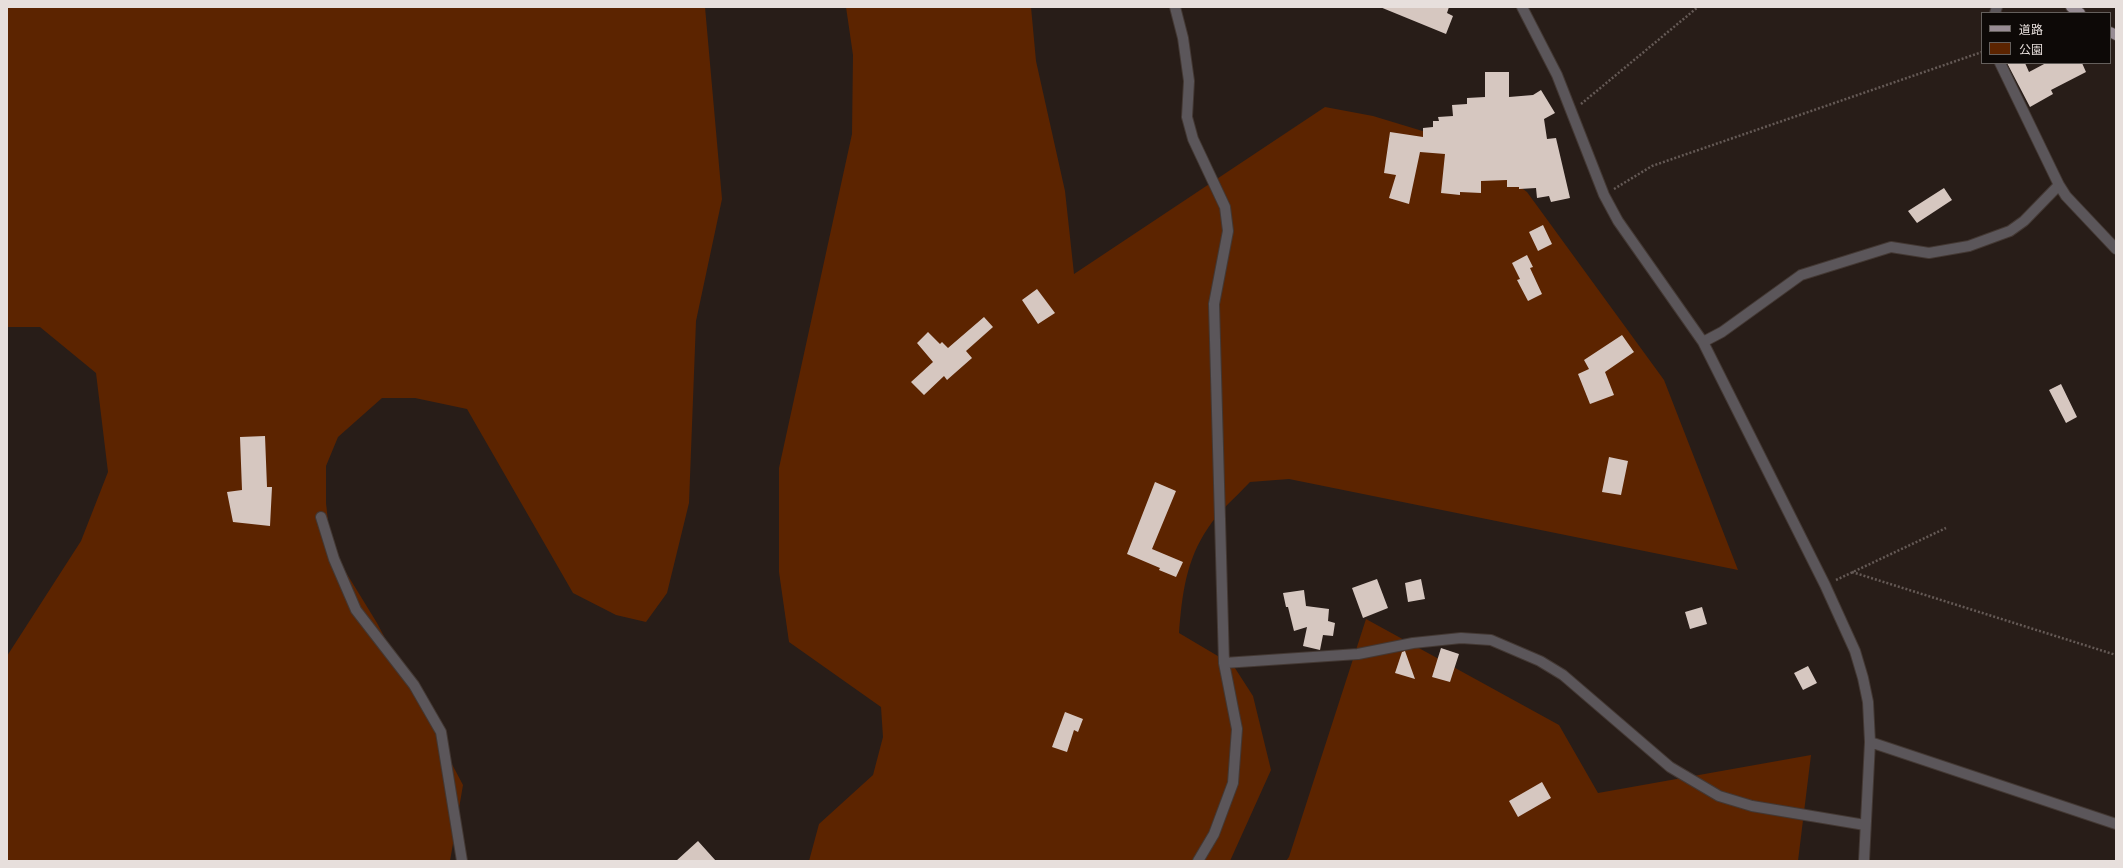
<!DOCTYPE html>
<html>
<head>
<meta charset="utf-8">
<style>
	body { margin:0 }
	#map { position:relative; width:2123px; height:868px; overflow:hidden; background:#281d18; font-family:"Asap Condensed","Noto Sans JP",sans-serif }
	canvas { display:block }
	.frame { position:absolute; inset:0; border:8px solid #e7dfdc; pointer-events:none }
	.legend { position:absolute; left:1981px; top:12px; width:130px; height:52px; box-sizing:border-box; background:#0d0907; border:1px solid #645f5c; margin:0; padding:5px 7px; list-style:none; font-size:12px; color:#e7dfdc }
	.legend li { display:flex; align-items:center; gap:8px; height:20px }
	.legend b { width:20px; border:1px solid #645f5c }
</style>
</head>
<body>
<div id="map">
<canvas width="2123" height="868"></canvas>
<div class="frame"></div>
<ul class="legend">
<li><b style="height:5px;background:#978c94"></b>道路</li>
<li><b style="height:11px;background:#5c2400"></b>公園</li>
</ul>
</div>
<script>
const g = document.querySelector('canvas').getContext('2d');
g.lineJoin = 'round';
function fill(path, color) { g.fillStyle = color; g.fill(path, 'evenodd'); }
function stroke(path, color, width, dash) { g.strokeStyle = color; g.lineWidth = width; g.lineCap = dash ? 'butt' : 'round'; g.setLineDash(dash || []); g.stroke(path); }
const green = new Path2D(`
	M7 7H705L722 199 696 321 689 503 667 593 646 622 616 615 573 593 467 409 415 398H382L338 437 326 466V503L331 548 377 623 463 785 450 861H7V656L81 541 108 472 96 373 40 327H7Z
	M846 7H1031L1036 61 1065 191 1074 274 1325 107 1373 116 1462 143 1527 192 1664 380 1738 570 1289 479 1250 482C1236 497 1219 511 1208 528 1186 560 1182 595 1179 633L1233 665 1253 696 1271 770 1230 861H809L819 824 873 775 883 737 881 707 789 642 779 572V468L852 134 853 55Z
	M1366 619 1559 725 1598 793 1811 755 1798 861H1286L1289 857Z`);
const building = new Path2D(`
	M1380 7H1449L1447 13 1453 16 1446 34Z
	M2007 63H2025L2029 72 2046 63H2082L2086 72 2051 90 2053 94 2030 107Z
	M1485 72H1509V97L1533 95 1541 90 1555 113 1544 119 1547 139 1556 138 1570 198 1551 202 1549 196 1537 198 1536 188 1519 189V187H1507V180L1481 181V193L1460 192V195L1441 193 1445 154 1420 152 1409 204 1389 198 1396 175 1384 173 1390 132 1423 137V128L1433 127V121H1439L1438 117 1453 116 1452 105 1467 104V98L1485 97Z
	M1944 188 1952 200 1917 223 1908 211Z
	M1543 225 1552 244 1538 251 1529 232Z
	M1527 255 1533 267 1530 268 1542 294 1528 301 1517 280 1520 279 1512 263Z
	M1037 289 1055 313 1038 324 1022 300Z
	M984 317 993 327 966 351 972 358 947 380 944 376 924 395 911 382 933 362 917 343 928 332 940 344 942 342 948 348Z
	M1622 335 1634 352 1605 372 1614 395 1590 404 1578 374 1589 369 1584 360Z
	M2061 384 2077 417 2066 423 2049 390Z
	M265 436 267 487H272L270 526 233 522 227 492 242 490 240 437Z
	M1609 457 1628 461 1621 495 1602 492Z
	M1155 482 1176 491 1152 549 1183 562 1176 577 1159 570 1160 568 1127 554Z
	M1377 579 1388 608 1363 618 1352 588Z
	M1421 579 1425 599 1408 602 1405 583Z
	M1304 590 1306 606 1329 609 1328 621 1335 623 1333 636 1323 635 1320 650 1303 646 1307 627 1294 631 1288 607H1286L1283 593Z
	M1702 607 1707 624 1690 629 1685 612Z
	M1441 648 1459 654 1450 682 1432 677Z
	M1405 651 1415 679 1395 673 1402 652Z
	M1808 666 1817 683 1803 690 1794 673Z
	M1065 712 1083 719 1078 732 1074 730 1067 752 1052 747Z
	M1542 782 1551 798 1518 817 1509 801Z
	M698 841 716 861H676Z`);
const path = new Path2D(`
	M1581 104 1698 7
	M1614 189 1652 166 1982 52
	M1852 572 2116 655
	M1836 580 1946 528`);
const minor = new Path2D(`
	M1175 7 1183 38 1189 81 1187 117 1193 139 1225 207 1228 231 1214 304 1224 663 1237 729 1233 783 1214 834 1198 861
	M1522 7 1557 75 1604 195 1618 221 1703 342 1825 585 1855 651 1863 678 1868 702 1870 742 1864 861
	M1995 13 1997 7
	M2000 63 2059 185 2066 196 2116 249
	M1703 342 1722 332 1801 275 1891 247 1929 253 1969 246 2010 231 2024 221 2059 185
	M321 517 334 559 356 610 414 685 441 732 462 861
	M1224 663 1358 654 1413 643 1461 638 1491 640 1540 661 1563 675 1670 767 1719 796 1752 806 1865 825
	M1870 742 2116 824`);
const major = new Path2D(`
	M2071 7 2080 13
	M2110 32 2116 35`);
fill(green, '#5c2400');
fill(building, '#d6c7c0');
stroke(minor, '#433833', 12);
stroke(major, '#433833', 12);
stroke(path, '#655a56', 2.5, [2, 2]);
stroke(minor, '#5b565a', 10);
stroke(major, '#978c94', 10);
</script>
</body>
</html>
